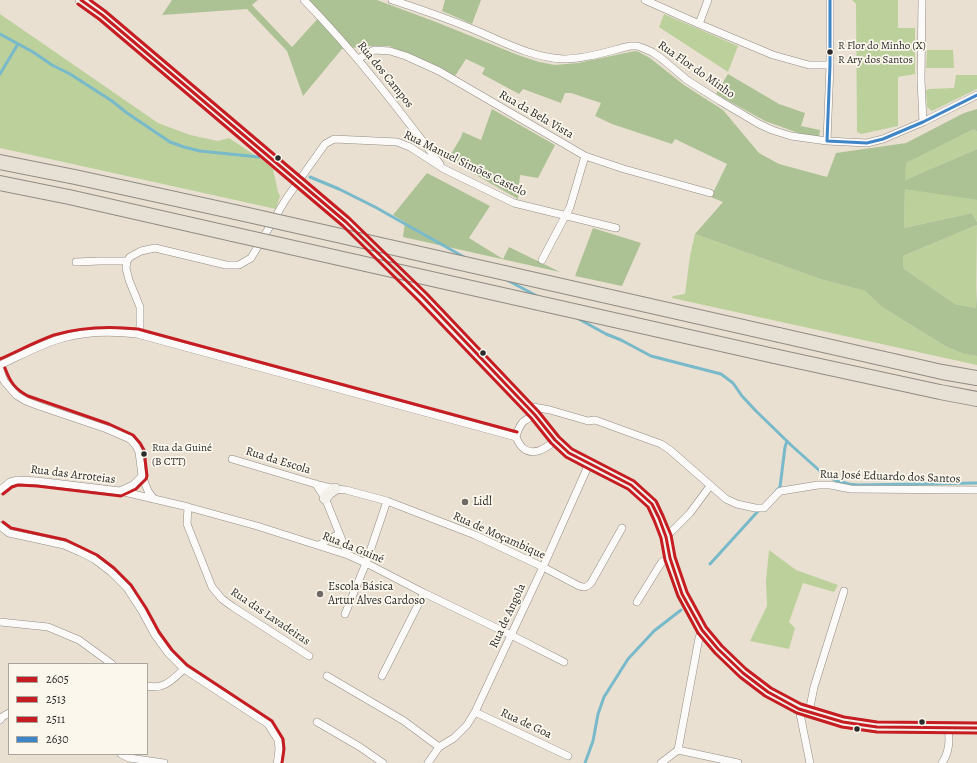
<!DOCTYPE html>
<html>
<head>
<meta charset="utf-8">
<style>
	body { margin:0 }
	#map { position:relative; width:977px; height:763px; overflow:hidden; background:#eae0d2; font-family:Alegreya,serif }
	canvas { display:block }
	.legend { position:absolute; left:8px; top:663px; width:140px; height:92px; box-sizing:border-box; background:#fbf7ec; border:1px solid #a8a59f; margin:0; padding:5px 7px; list-style:none; font-size:12px; color:#2b2b2b }
	.legend li { display:flex; align-items:center; gap:8px; height:20px }
	.legend b { width:20px; border:1px solid #a8a59f }
</style>
</head>
<body>
<div id="map">
<canvas width="977" height="763"></canvas>
<ul class="legend">
<li><b style="height:5px;background:#c61d23"></b>2605</li>
<li><b style="height:5px;background:#c61d23"></b>2513</li>
<li><b style="height:5px;background:#c61d23"></b>2511</li>
<li><b style="height:5px;background:#3d85c6"></b>2630</li>
</ul>
</div>
<script>
const g = document.querySelector('canvas').getContext('2d');
g.lineJoin = 'round';
function fill(path, color) { g.fillStyle = color; g.fill(path, 'evenodd'); }
function stroke(path, color, width, dash) { g.strokeStyle = color; g.lineWidth = width; g.lineCap = dash ? 'butt' : 'round'; g.setLineDash(dash || []); g.stroke(path); }
function drawText(font, color, halo, rows, align = 'center') {
  g.font = font + ' Alegreya,serif'; g.lineWidth = 3.5; g.setLineDash([]); g.textBaseline = 'middle'; g.strokeStyle = halo; g.fillStyle = color; for (const [text, x, y, turn = 0] of rows) {
    g.save(); g.translate(x, y); g.rotate((+turn || 0) * Math.PI / 180); g.textAlign = isNaN(turn) ? turn : align; if (halo) g.strokeText(text, 0, 0); g.fillText(text, 0, 0); g.restore();
  }
}
const green = new Path2D(`
	M852 0H898V28H915V74L898 77V126L861 134 857 132 856 4Z
	M0 14 158 123 190 135 218 141 229 138 262 160 273 169 278 192 280 196 276 209 0 148Z
	M664 14 738 46 728 72 659 27Z
	M927 50H953L954 68H926Z
	M956 75H977V89L932 111 927 107 926 91 928 89 954 88Z
	M974 129 977 132V149L905 180V163Z
	M905 188 977 200V222L972 213 904 228Z
	M977 225 976 308 955 304 903 268V256Z
	M695 234 820 279 865 291 882 307 945 346 964 354 977 356V365L672 298 673 296 685 294 690 256Z
	M769 550 796 570 838 585 834 592 803 583 789 622 795 628 789 649 750 641 767 606 766 581Z`);
const forest = new Path2D(`
	M172 0H258L252 5 292 47 322 14 309 0H377L436 22 518 55 539 62 555 65 578 63 635 51 639 52 650 58 684 85 723 110 759 153 779 164 827 177 836 153 906 143 964 113 977 109V132L974 129 906 163 905 180 977 149V200L905 189 904 228 972 213 977 222V225L903 256V268L955 304 976 308 977 286V356L964 354 945 346 882 307 865 291 820 279 695 234 723 202 711 197 727 164 675 139 672 144 612 124 595 116 601 103 571 93H565L561 103 523 89 519 94 482 74 485 68 466 59 455 76 427 62 389 46H369L342 49 303 96 287 51 247 9 162 15Z
	M445 0H481L472 24 442 11Z
	M728 74 779 104 805 113 801 126 820 130 819 137 801 134 765 121 716 94Z
	M492 109 555 145 538 178 520 175 518 199 448 159 460 139 463 132 481 140Z
	M427 173 490 206 469 238 503 259 509 247 560 272 403 237 405 222 393 215Z
	M593 228 641 243 622 286 575 276Z`);
const stream = new Path2D(`
	M0 34 33 52 52 65 70 74 112 101 127 113 170 142 184 147 200 151 259 157
	M0 74 18 44
	M310 177 339 189 375 207 464 257
	M505 279 537 296
	M577 318 606 334 621 340 651 356 721 374 733 383 742 396 756 411 792 446 820 471 827 476 835 480 849 484 858 485 977 483
	M776 491 780 487 785 447 787 441
	M710 564 760 509
	M585 763 593 741 598 714 604 697 628 659 654 631 681 610`);
const street = new Path2D(`
	M304 0C354 51 397 107 440 164
	M392 0C420 9 448 19 475 30 503 42 533 58 564 59 586 59 609 51 630 46H637L643 48 652 52 661 58 687 80 720 101 759 124 772 130 791 136 827 141 867 143 883 139 923 122 977 95
	M645 0 699 24 773 55 809 65H830
	M922 0 921 80 923 122
	M699 24 708 0
	M358 59 374 50 390 51 406 56 439 71 585 156 624 169 710 193
	M827 141 830 65V0
	M542 260 570 207 585 156
	M76 262 100 261H127
	M137 334 140 327V307L129 280 126 268 127 261 130 257 141 251 155 248 226 265H239L251 258 286 199 298 182 325 144 334 139 397 142 410 147 444 169 514 203 616 228
	M0 365C20 356 41 344 63 338 88 331 111 331 137 334L516 437
	M0 370 4 381 16 395 26 401 39 406 107 429 130 439 136 446 139 452 142 476 133 485 120 491 37 481 18 480 10 482 0 490
	M528 406 550 410 588 421 595 420 661 444 670 450 726 499 737 504 755 508H764L779 492 781 491 818 485H830L851 489 977 490
	M535 415C522 421 520 423 516 437 521 449 528 455 541 450 547 447 551 445 555 440
	M232 459 319 485 335 489 346 490 387 501 475 535 543 567 579 586C585 588 587 587 591 583L622 528
	M142 476 148 491 154 499
	M316 484 325 498 348 555
	M120 491 188 507 257 526 348 555 366 563 424 593 511 635 564 662
	M188 507 187 524 212 587 222 599 233 607 309 656
	M0 526 9 533 64 545 80 552 94 559 111 572 127 588 142 611 155 635 168 653 184 669 268 724 278 740 279 749 278 758 277 763
	M666 537 690 513 710 486
	M319 545 339 534
	M637 602 658 568 662 562 670 558
	M345 614 366 563 387 501
	M0 622 48 627 79 640 112 664
	M327 676 404 721 439 747
	M382 676 424 593
	M147 686C164 690 172 680 184 669
	M799 709 810 763
	M475 712 568 756
	M809 712 814 687 844 591
	M0 720 2 717 9 713
	M317 722 360 747 383 763
	M678 750 738 763
	M121 754 129 758 164 763
	M428 763 439 747 454 738 467 725 475 712 543 567 589 464
	M661 763 678 750 699 638 702 630
	M942 763C949 753 950 740 948 728`);
const secondary = new Path2D(`
	M81 0 102 15 346 222 423 297 535 415 555 440 569 453 589 464 631 485 652 504 659 518 666 537 670 558 682 594 702 630 718 649 743 673 768 692 799 709 843 722 877 727 977 728
	M325 498 329 493 335 489`);
const highway = new Path2D(`
	M0 162 75 177 235 212
	M0 183 69 197 232 234
	M779 335 942 372 977 378
	M774 356 940 392 977 399`);
const highwayBridge = new Path2D(`
	M235 212 779 335
	M232 234 774 356`);
const bus1 = new Path2D(`
	M81 0 102 15 346 222 423 297 535 415 555 440 569 453 631 485 652 504 659 518 666 537 670 558 682 594 702 630 718 649 743 673 768 692 799 709 843 722 877 727 977 728`);
const bus2 = new Path2D(`
	M78 4 99 19 343 226 419 301 531 418 551 443 566 457 587 468 628 489 648 507 654 520 661 538 665 560 678 596 698 633 715 653 740 677 765 696 797 713 842 727 877 732 977 733`);
const bus3 = new Path2D(`
	M90 0 105 11 349 218 427 294 539 412 559 437 572 449 634 481 656 501 663 516 671 535 675 557 687 592 706 627 722 646 746 669 771 688 801 704 844 717 877 722 977 723
	M0 359C18 351 35 342 54 335 81 327 109 326 138 329L517 432
	M3 494 12 487 18 485 37 486 121 496 136 489 146 479 147 476 144 450 140 443 133 435 109 424 28 396C15 389 10 382 5 368
	M3 522 11 528 66 540 97 555 114 568 131 585 146 608 159 632 172 650 187 665 272 721 283 739 284 749 282 763`);
const bus4 = new Path2D(`
	M830 0V65L827 141 867 143 883 139 923 122 977 95`);
const markers = [
	[830,52,3.5,"#2b2b2b"],
	[278,158,3.5,"#2b2b2b"],
	[483,353,3.5,"#2b2b2b"],
	[144,454,3.5,"#2b2b2b"],
	[465,502,4,"#6e6a65"],
	[320,594,4,"#6e6a65"],
	[922,722,3.5,"#2b2b2b"],
	[857,729,3.5,"#2b2b2b"]
];
const busNames = [
	["R Flor do Minho (X)",838,46],
	["R Ary dos Santos",838,60],
	["Rua da Guiné",152,448],
	["(B CTT)",152,462]
];
const streetNames = [
	["Rua Flor do Minho",696,70,35],
	["Rua dos Campos",385,75,51],
	["Rua da Bela Vista",536,115,30],
	["Rua Manuel Simões Castelo",465,164,26],
	["Rua da Escola",278,461,17],
	["Rua das Arroteias",73,475,7],
	["Rua José Eduardo dos Santos",890,477,2],
	["Rua de Moçambique",499,536,24],
	["Rua da Guiné",353,548,22],
	["Rua de Angola",508,616,-65],
	["Rua das Lavadeiras",270,617,34],
	["Rua de Goa",526,724,25]
];
const poiNames = [
	["Lidl",473,502],
	["Escola Básica",328,587],
	["Artur Alves Cardoso",328,601]
];
fill(green, '#bcd09c');
fill(forest, '#acc294');
stroke(stream, '#78b9ca', 3);
stroke(street, '#908b84', 8);
stroke(secondary, '#908b84', 12);
stroke(highway, '#908b84', 16);
stroke(street, '#fcfaf8', 7);
stroke(secondary, '#f4f0ea', 11);
stroke(highway, '#e7e1d5', 14);
stroke(highwayBridge, '#908b84', 16, []);
stroke(highwayBridge, '#e7e1d5', 14);
stroke(bus1, '#c61d23', 3);
stroke(bus2, '#c61d23', 3);
stroke(bus3, '#c61d23', 3);
stroke(bus4, '#3d85c6', 3);
for (const [x, y, r, color] of markers) { const dot = new Path2D(); dot.arc(x, y, r, 0, 2 * Math.PI); g.fillStyle = color; g.fill(dot); stroke(dot, '#fbf7ec', 1.5); }
drawText('11px', '#2b2b2b', '#fbf7ec', busNames, 'left');
drawText('12px', '#2b2b2b', '#fbf7ec', streetNames);
drawText('12px', '#2b2b2b', '#fbf7ec', poiNames, 'left');
</script>
</body>
</html>
